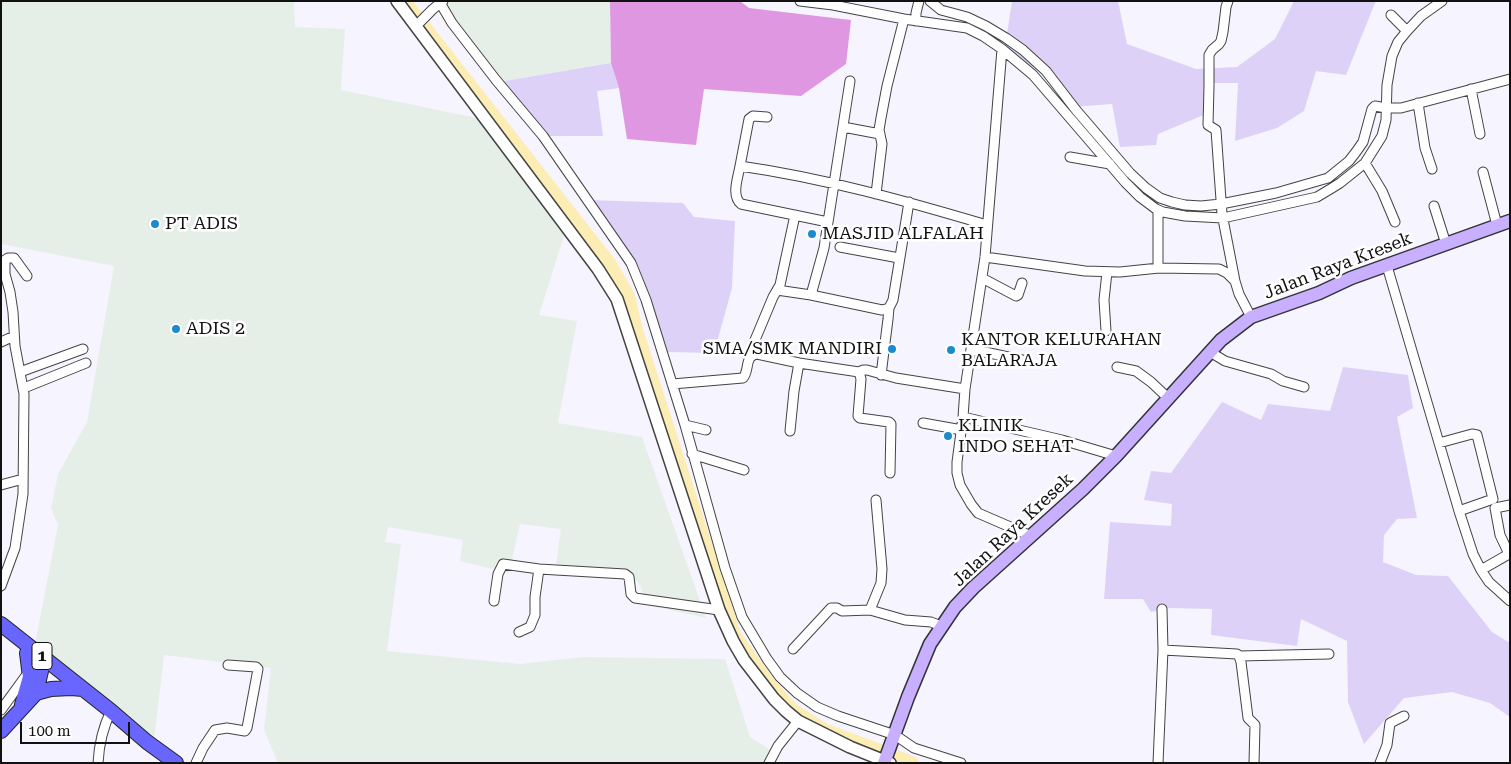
<!DOCTYPE html>
<html>
<head>
<meta charset="utf-8">
<style>
	body { margin:0 }
	#map { position:relative; width:1511px; height:764px; overflow:hidden; background:#f6f4ff; font-family:"Roboto Serif",serif }
	canvas { display:block }
	.frame { position:absolute; inset:0; border:2px solid #111; pointer-events:none }
	.scale { position:absolute; left:20px; top:722px; width:110px; height:22px; box-sizing:border-box; border:2px solid #111; border-top:0; padding-left:6px; font-size:15px; line-height:18px; white-space:nowrap; color:#111; -webkit-text-stroke:4px #fff; paint-order:stroke }
</style>
</head>
<body>
<div id="map">
<canvas width="1511" height="764"></canvas>
<div class="frame"></div>
<div class="scale">100 m</div>
</div>
<script>
const g = document.querySelector('canvas').getContext('2d');
g.lineJoin = 'round';
function fill(path, color) { g.fillStyle = color; g.fill(path, 'evenodd'); }
function stroke(path, color, width, dash) { g.strokeStyle = color; g.lineWidth = width; g.lineCap = dash ? 'butt' : 'round'; g.setLineDash(dash || []); g.stroke(path); }
function drawText(font, color, halo, rows, align = 'center') {
  g.font = font + ' "Roboto Serif",serif'; g.lineWidth = 5; g.setLineDash([]); g.textBaseline = 'middle'; g.strokeStyle = halo; g.fillStyle = color; for (const [text, x, y, turn = 0] of rows) {
    g.save(); g.translate(x, y); g.rotate((+turn || 0) * Math.PI / 180); g.textAlign = isNaN(turn) ? turn : align; if (halo) g.strokeText(text, 0, 0); g.fillText(text, 0, 0); g.restore();
  }
}
const industrial = new Path2D(`
	M1 1H294L295 27 345 29 341 90 477 118 566 229 539 315 577 321 558 423 642 437 706 618 648 605 638 581 555 573 561 529 520 524 509 573 460 561 463 540 388 527 385 542 401 544 387 651 520 664 582 657 725 659 750 737 774 752 767 763H278L264 730 271 668 164 655 154 741 34 649 58 525 51 508 58 474 87 422 114 266 1 244Z
	M442 1H610L611 63 499 82 436 7Z`);
const farmland = new Path2D(`
	M1012 1H1118L1127 44 1196 69 1237 67 1275 39 1294 1H1378L1375 3 1346 75 1316 71 1304 111 1277 128 1235 141 1238 83H1211L1206 114 1158 134 1156 145 1120 147 1112 104 1073 107 1040 70 1004 54Z
	M611 63 619 88 597 91 603 136H546L499 82Z
	M588 200 683 203 694 217 735 221 732 288 714 353 666 352 634 279Z
	M1343 367 1408 375 1413 408 1397 417 1417 518 1397 519 1384 535 1383 562 1416 575 1448 576 1492 632 1510 643V717L1490 703 1452 692 1404 698 1364 744 1348 702 1347 641 1301 619 1297 646 1211 635 1212 609 1169 608 1151 612 1143 599H1104L1110 522 1171 526 1172 504 1144 500 1151 471 1171 473 1222 402 1261 420 1268 404 1330 411Z`);
const forest = new Path2D(`
	M610 1H740L749 8 851 20 846 64 801 96 704 89 696 145 627 139 619 88 611 63Z`);
const river = new Path2D(`
	M404 1 609 263 628 296 635 327 734 635 765 679 792 710 824 730 912 763`);
const minor = new Path2D(`
	M439 1 452 23 496 80 543 136 631 263 646 300 685 425 725 568 742 617 767 659 780 677 797 693 817 707 838 716 895 735 914 748 961 763
	M800 1 833 5 904 19 967 28 983 36 1002 49 1033 75 1125 182 1140 197 1156 209 1163 212 1185 216 1223 218 1317 197 1332 188 1340 183 1365 163 1382 136 1386 120 1387 85 1392 56 1398 42 1407 31 1421 16 1442 1
	M930 1 941 10 967 17 986 26 1006 38 1023 50 1046 71 1076 110 1130 173 1146 188 1160 198 1172 202 1185 205 1201 206 1221 204 1276 193 1328 178 1349 161 1356 152 1363 142 1372 109 1375 106 1386 108H1401L1510 79
	M1228 1 1226 7 1223 32 1221 41 1219 44 1212 50 1209 55V86L1208 125 1216 130 1222 214 1235 281 1239 294 1251 317
	M1391 15 1407 31
	M916 21V13L919 1
	M416 26 433 9 443 1
	M1002 49 985 257 965 389 963 417 957 462V473L960 485 971 504 978 513 1031 536
	M850 81 824 248 811 295 882 310 889 308 893 300 909 202
	M1471 89 1480 134
	M1418 103 1425 148 1432 169
	M767 117 753 116 749 119 740 166C824 178 906 201 987 225
	M843 127 880 134
	M1070 157 1110 164
	M1365 163 1382 191 1395 222
	M740 166C738 178 731 195 741 204L828 222
	M1483 172 1497 225
	M876 194 882 144 879 130 881 118 887 86 904 19
	M1434 206 1446 244
	M1158 210V268
	M840 247 899 258
	M985 257 1085 271 1120 272 1159 268 1219 269 1227 273 1235 281
	M1387 266 1459 511 1473 554 1481 570 1489 582 1510 601
	M982 278 1016 296 1018 295 1022 283
	M777 290 811 295
	M1106 331 1104 300 1107 272
	M1 342 14 336
	M971 349 1022 360
	M1210 352 1225 361 1271 374 1283 381 1304 387
	M752 355 755 340 773 297 780 285 795 215
	M1117 367 1136 371 1151 382 1168 398
	M20 372 83 349
	M859 372 863 370H867L896 378 965 389
	M881 375 888 319 889 308
	M672 384 743 378C750 370 744 356 757 354L799 363 859 372 861 379 858 416 860 418 889 422 891 424 890 473
	M24 388 86 363
	M963 417 1062 440 1116 456
	M923 423 962 430
	M685 425 706 430
	M790 431 794 391 799 363
	M1439 443 1472 434 1477 435 1493 499 1459 511
	M692 454 744 470
	M1 485 23 479
	M1509 554 1500 535 1495 508 1510 505
	M1481 570 1509 554 1510 555
	M1 586 15 548 23 494 24 394 15 346 13 312 10 292 5 274V260L8 258H14L27 276
	M494 601 498 574 503 564 539 569 625 574 629 577 631 594 635 598 719 610
	M870 610 881 583 882 569 876 500
	M519 632 530 627 535 615V597L539 569
	M793 649 831 608H837L842 611 870 610 905 620 931 622 941 626
	M1163 650 1237 654 1239 656 1241 662 1248 718 1255 725 1254 763
	M1239 656 1329 654
	M1 710 28 673
	M98 763C99 745 103 727 111 711
	M196 763 203 748 215 730 227 728 245 731 247 728 258 669 256 667 228 665
	M769 763 778 746 798 721
	M1158 763 1163 650 1162 609
	M1380 763 1387 745 1390 723 1404 716`);
const tertiary = new Path2D(`
	M397 1 598 269 617 299 719 610 733 641 744 660 774 699 786 711 798 721 850 747 890 763`);
const secondary = new Path2D(`
	M884 763 908 697 930 644 955 607 973 588 1083 489 1116 456 1221 340 1251 317 1319 293 1351 278 1510 221`);
const trunk = new Path2D(`
	M1 624 111 711 147 742 176 763
	M36 693 41 671 42 656
	M22 705 30 677 27 653
	M1 731 36 693 51 689 71 688 83 689`);
const markers = [
	[155,224,5,"#1a8bcf"],
	[812,234,5,"#1a8bcf"],
	[176,329,5,"#1a8bcf"],
	[892,349,5,"#1a8bcf"],
	[951,350,5,"#1a8bcf"],
	[948,436,5,"#1a8bcf"]
];
const shields = [
	[42,656,20]
];
const shieldNames = [
	["1",42,656]
];
const poiNames = [
	["PT ADIS",165,224],
	["MASJID ALFALAH",822,234],
	["ADIS 2",186,329],
	["KANTOR KELURAHAN",961,340],
	["BALARAJA",961,361],
	["SMA/SMK MANDIRI",882,349,"right"],
	["KLINIK",958,426],
	["INDO SEHAT",958,447]
];
const streetNames = [
	["Jalan Raya Kresek",1338,266,-21],
	["Jalan Raya Kresek",1013,530,-43]
];
fill(industrial, '#e5efe8');
fill(farmland, '#ded1f8');
fill(forest, '#de97e0');
stroke(river, '#fbedb4', 14);
stroke(minor, '#444', 11);
stroke(tertiary, '#444', 14);
stroke(secondary, '#333', 15);
stroke(trunk, '#222', 16);
stroke(minor, '#fff', 9);
stroke(tertiary, '#fff', 11);
stroke(secondary, '#c8afff', 12);
stroke(trunk, '#6966ff', 14);
for (const [x, y, r, color] of markers) { const dot = new Path2D(); dot.arc(x, y, r, 0, 2 * Math.PI); g.fillStyle = color; g.fill(dot); stroke(dot, '#fff', 2); }
for (const [x, y, w] of shields) { const box = new Path2D(); box.roundRect(x - w / 2, y - 13.5, w, 27, 4); g.fillStyle = '#fff'; g.fill(box); stroke(box, '#111', 1); }
drawText('bold 16px', '#111', null, shieldNames);
drawText('18px', '#111', '#fff', poiNames, 'left');
drawText('18px', '#111', '#fff', streetNames);
</script>
</body>
</html>
